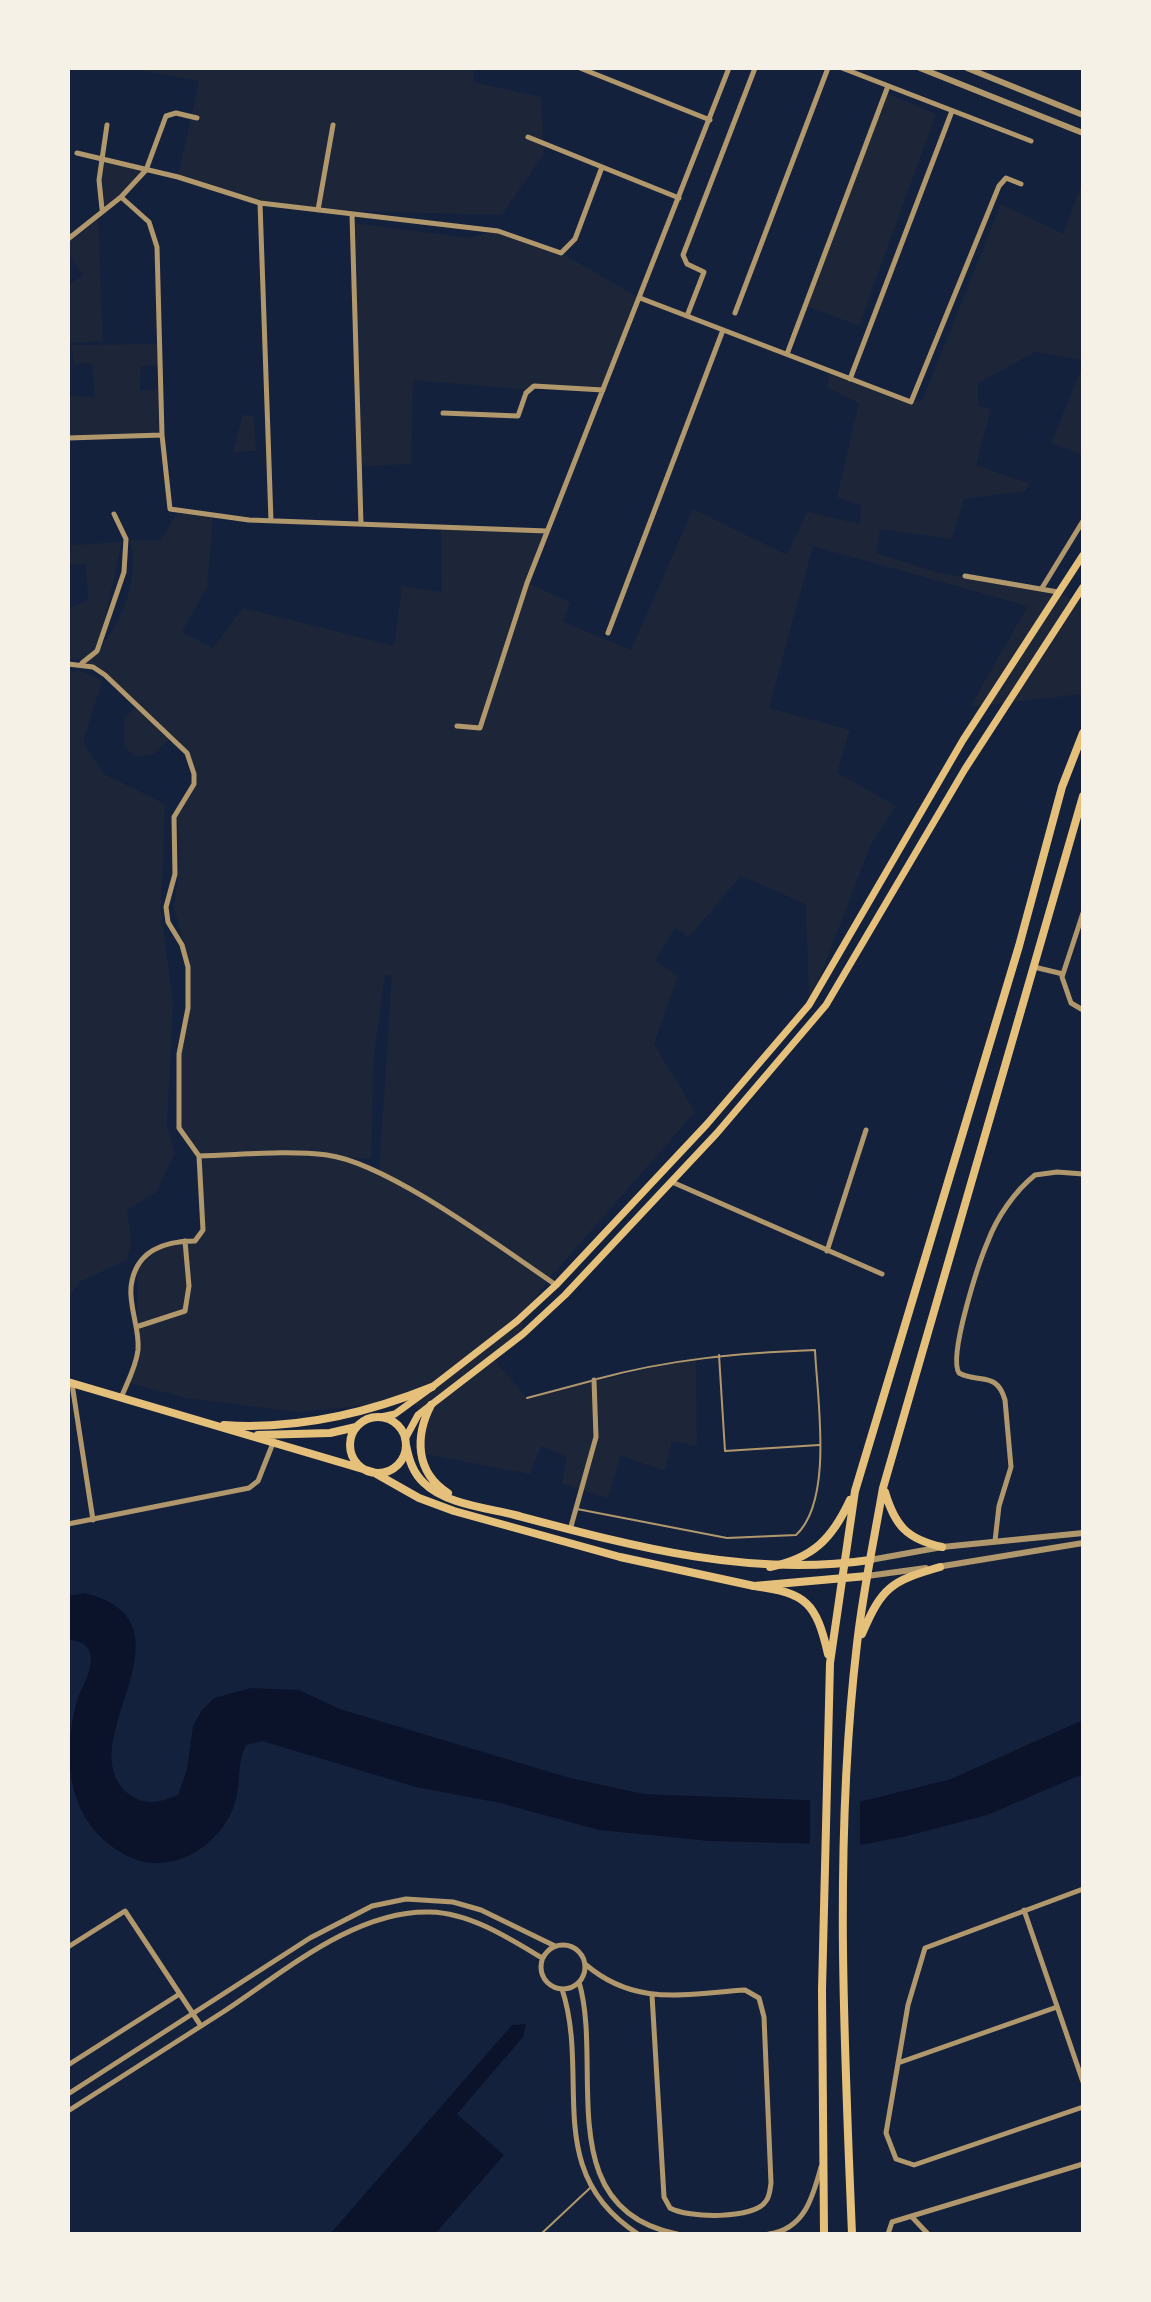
<!DOCTYPE html>
<html>
<head>
<meta charset="utf-8">
<style>
	body { margin:0 }
	#map { position:relative; width:1151px; height:2302px; overflow:hidden; background:#14213d; font-family:"IBM Plex Sans",sans-serif }
	canvas { display:block }
	.frame { position:absolute; inset:0; border:70px solid #f6f1e7; pointer-events:none }
</style>
</head>
<body>
<div id="map">
<canvas width="1151" height="2302"></canvas>
<div class="frame"></div>
</div>
<script>
const g = document.querySelector('canvas').getContext('2d');
g.lineJoin = 'round';
function fill(path, color) { g.fillStyle = color; g.fill(path, 'evenodd'); }
function stroke(path, color, width, dash) { g.strokeStyle = color; g.lineWidth = width; g.lineCap = dash ? 'butt' : 'round'; g.setLineDash(dash || []); g.stroke(path); }
const green = new Path2D(`
	M128 68H474L473 82 541 97 544 153 502 215 318 210 260 203 178 177 199 81Z
	M886 93 936 114 859 326 805 305Z
	M103 158 145 169 121 197 102 209 99 180Z
	M1083 181V360L1035 352 978 383V406L991 409 976 465 1030 484 1025 491 964 499 952 539 880 529 876 553 939 573 1058 592 1074 601 1083 587V694L970 707 1028 606 813 546 769 708 850 730 837 773 896 806 871 844 809 1005 806 904 741 876 689 937 675 928 655 961 678 976 654 1044 695 1112 548 1280 522 1316 523 1334 493 1358 527 1398 696 1357 697 1446 672 1441 665 1471 621 1456 608 1498 562 1483 567 1456 541 1446 530 1474 420 1453 424 1420 414 1401 299 1412 186 1398 127 1382 138 1347 137 1270 163 1244 185 1241 203 1230 199 1156 179 1128V1054L188 1008 186 955 174 907 179 869 177 810 194 784 187 753 171 738 153 754 136 757 124 747V717L137 707 105 675 81 663 86 658 68 660V609L88 600 86 564 70 565 71 545 122 542 98 650C123 621 140 577 130 540H161L177 513 213 516 207 587 182 632 213 648 243 608 394 646 402 586 442 592 441 527 547 531 527 583 570 602 563 622 631 650 693 509 787 555 807 512 860 524 861 505 837 497 859 403 827 387 830 371 911 402 922 401 1001 204 1063 234ZM385 975 392 976 379 1173 333 1156 371 1159 374 1056Z
	M98 219 103 341 68 343V285L84 275 68 254V243Z
	M353 223 468 238 498 231 561 253 636 296 603 390 518 389 413 380 411 464 360 466Z
	M158 344 159 365 141 366 140 390H160L162 435 68 438V396L95 397 92 363 74 364 71 345Z
	M1083 365V455L1051 443Z
	M243 414 254 417 256 451 233 452Z
	M80 671 102 681 83 742 104 774 165 804 161 910 173 1005 167 1125 175 1153 156 1192 127 1210 131 1242 127 1260 79 1282 68 1299V672Z`);
const water = new Path2D(`
	M85 1593C207 1624 62 1748 132 1796 148 1807 162 1801 178 1795L187 1769 193 1726 202 1710 214 1698 251 1688 299 1690 340 1709 570 1778 644 1794 859 1802 951 1779 1083 1720V1774L987 1815 903 1837 860 1845 709 1841 599 1830 500 1803 416 1787 262 1741 246 1745C237 1764 241 1779 236 1799 226 1841 175 1877 132 1858 69 1830 60 1762 77 1701 81 1689 90 1674 91 1661 92 1646 80 1640 68 1640V1596Z
	M526 2024 523 2037 457 2114 504 2155 435 2234H330L512 2025Z`);
const pier = new Path2D(`
	M810 1796 860 1797V1849H810Z`);
const service = new Path2D(`
	M719 1355 725 1451 819 1445
	M527 1398 591 1381
	M577 1509 727 1538 796 1535C834 1500 817 1397 815 1350 740 1353 670 1359 597 1379
	M541 2234 590 2188`);
const minor = new Path2D(`
	M580 68 710 120
	M842 68 1031 141
	M528 137 679 198
	M77 153 178 177 260 203 498 231 561 253 575 239 602 167
	M121 197 149 222 157 247 162 435 170 509 249 520 547 531
	M260 203 271 521
	M102 209 99 180 107 125
	M318 210 333 125
	M352 215 361 524
	M68 239 121 197 146 170 166 116 176 113 197 118
	M640 298 911 402 999 186 1006 178 1021 184
	M735 313 828 68
	M687 316 704 272 687 264 683 255 755 68
	M787 354 888 86
	M850 379 952 111
	M443 413 518 416 526 393 534 386 603 390
	M68 438 162 435
	M965 576 1058 592
	M1042 588 1083 521
	M608 633 723 330
	M82 663 97 651 124 572 126 539 114 514
	M68 664 93 667 105 675 187 753 194 774V784L174 817 175 874 166 907 168 922 182 945 188 967V1008L179 1054V1128L199 1156 203 1230 195 1241C164 1241 135 1251 131 1287 129 1308 140 1329 138 1350 136 1367 127 1383 121 1398
	M457 726 480 728 527 583 729 68
	M1083 913 1062 977 1071 1003 1083 1010
	M1034 967 1063 974
	M199 1156C241 1155 286 1150 327 1155 388 1163 503 1249 556 1285
	M672 1182 882 1274
	M827 1251 866 1130
	M136 1327 185 1311 189 1286 185 1241
	M72 1384 93 1520
	M68 1524 249 1488 258 1481 273 1443
	M570 1530 596 1437 594 1380
	M995 1541 999 1506 1011 1467 1005 1400C997 1371 980 1384 959 1373 948 1356 979 1262 988 1241 997 1217 1015 1191 1035 1175L1057 1172 1083 1174
	M1083 1889 925 1948 908 2005 886 2133 896 2159 914 2165 1083 2107
	M1024 1910 1083 2082
	M541 1967a22 22 0 1 1 44 0a22 22 0 1 1-44 0Z
	M68 1947 125 1911 201 2026
	M585 1964C635 2007 684 1994 745 1990L759 1998 764 2017 771 2183C770 2189 770 2196 766 2201 754 2220 687 2218 670 2208L664 2197 652 1995
	M579 1982C604 2066 550 2209 677 2234
	M562 1989C591 2077 541 2172 638 2234
	M898 2063 1057 2007
	M68 2065 178 1995
	M68 2094 310 1938 372 1906 406 1899 453 1902 481 1910 555 1946
	M68 2111C120 2078 171 2045 223 2012 283 1973 354 1910 430 1912 470 1913 509 1938 542 1958
	M912 2217 928 2234
	M769 2234C805 2229 813 2196 821 2167
	M888 2234 892 2222 1083 2164`);
const tertiary = new Path2D(`
	M920 68 1083 133
	M967 68 1083 115
	M870 1560 942 1547 1083 1533
	M937 1567 1083 1543
	M867 1576 926 1568`);
const secondary = new Path2D(`
	M381 1417 395 1414 432 1387 517 1321 556 1285 707 1124 809 1005 963 740 1083 555
	M405 1439 418 1415 523 1334 565 1295 717 1133 826 1005 965 769 1083 587`);
const primary = new Path2D(`
	M68 1382 373 1472 419 1498 454 1511 620 1557 754 1586 867 1576
	M431 1405C415 1436 415 1472 448 1493
	M350 1445a28 28 0 1 1 56 0a28 28 0 1 1-56 0Z
	M224 1425C296 1430 365 1414 432 1387
	M258 1435 330 1433 356 1427
	M406 1445C409 1460 413 1473 424 1483 445 1504 487 1508 515 1515 632 1546 749 1578 870 1560`);
const trunk = new Path2D(`
	M885 1492C895 1526 907 1539 942 1547
	M770 1567C813 1558 832 1539 850 1500
	M754 1586C807 1593 816 1603 828 1654
	M862 1634C882 1587 891 1581 940 1567
	M824 2234 822 1990 830 1663 855 1491 1019 946 1062 787 1083 733
	M852 2234C844 2039 834 1838 857 1644 863 1591 874 1540 883 1488L1083 796`);
fill(green, '#1d2539');
fill(water, '#0b132b');
fill(pier, '#14213d');
stroke(service, '#b1986c', 2);
stroke(minor, '#b1986c', 5);
stroke(tertiary, '#b1986c', 6);
stroke(secondary, '#e5c07b', 7);
stroke(primary, '#e5c07b', 8);
stroke(trunk, '#e5c07b', 8);
</script>
</body>
</html>
